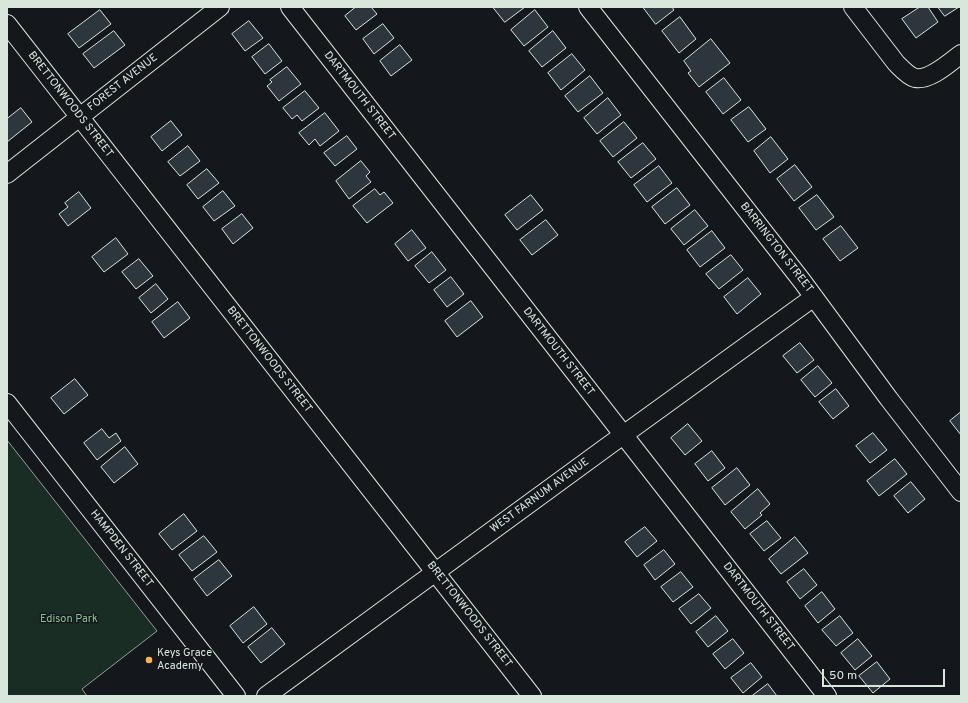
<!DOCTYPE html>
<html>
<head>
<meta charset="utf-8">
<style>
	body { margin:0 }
	#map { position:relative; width:968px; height:703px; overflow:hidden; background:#14181c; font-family:Overpass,sans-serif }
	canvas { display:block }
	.frame { position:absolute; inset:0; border:8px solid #d8e6dc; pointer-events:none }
	.scale { position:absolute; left:822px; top:669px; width:123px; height:18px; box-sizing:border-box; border:2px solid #d8e6dc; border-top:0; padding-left:5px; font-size:12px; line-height:14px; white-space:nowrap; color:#d8e6dc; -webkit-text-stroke:3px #14181c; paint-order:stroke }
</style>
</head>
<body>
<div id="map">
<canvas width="968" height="703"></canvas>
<div class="frame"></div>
<div class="scale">50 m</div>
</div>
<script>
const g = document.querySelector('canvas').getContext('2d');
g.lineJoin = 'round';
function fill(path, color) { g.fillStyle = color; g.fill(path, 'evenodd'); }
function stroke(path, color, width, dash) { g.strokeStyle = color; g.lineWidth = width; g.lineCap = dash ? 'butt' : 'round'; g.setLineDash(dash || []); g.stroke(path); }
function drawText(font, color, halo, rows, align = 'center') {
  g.font = font + ' Overpass,sans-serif'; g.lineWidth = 3; g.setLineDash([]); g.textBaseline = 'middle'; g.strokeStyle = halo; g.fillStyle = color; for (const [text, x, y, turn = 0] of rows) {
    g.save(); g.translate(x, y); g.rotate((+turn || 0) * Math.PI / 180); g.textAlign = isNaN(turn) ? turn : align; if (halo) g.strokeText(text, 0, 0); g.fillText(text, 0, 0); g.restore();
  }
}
const green = new Path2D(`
	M7 440 157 631 82 689 87 696H7Z`);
const building = new Path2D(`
	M356 7H371L377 14 356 30 345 16Z
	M493 7H525L505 22Z
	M643 7H672L674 10 656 24Z
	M920 7H928L938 22 916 38 902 19Z
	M938 7H959L945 16Z
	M100 10 111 24 79 48 68 34Z
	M535 10 548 27 524 46 511 30Z
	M680 17 696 39 679 53 662 31Z
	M249 21 263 38 245 51 232 34Z
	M383 24 394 38 374 54 363 39Z
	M114 31 125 45 94 68 83 54Z
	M553 31 566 48 542 67 529 51Z
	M711 39 730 63 699 87 688 73 691 71 684 61Z
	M269 44 282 61 265 74 252 57Z
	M400 45 412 60 391 76 380 61Z
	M572 54 585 70 561 90 548 73Z
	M287 67 301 84 279 101 267 86 272 82 270 80Z
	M590 76 603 93 578 112 565 96Z
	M724 78 741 100 723 114 706 92Z
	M305 91 319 108 302 121 297 115 292 119 283 108Z
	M608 98 621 115 597 134 584 118Z
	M749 107 766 129 748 142 731 120Z
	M21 108 32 122 7 142V119Z
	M325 113 339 131 320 146 315 139 309 145 299 133Z
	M171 121 182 135 162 151 151 137Z
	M624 122 637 138 613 157 600 141Z
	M347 136 357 149 335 166 324 153Z
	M771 137 788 159 770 173 754 151Z
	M643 143 656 159 631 178 618 162Z
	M188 146 200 161 180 176 168 162Z
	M361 161 370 172 366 176 371 182 349 199 336 181Z
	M795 165 812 187 794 201 777 179Z
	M659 166 672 183 647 202 634 185Z
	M207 169 219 183 198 199 187 185Z
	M677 188 690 205 665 224 652 207Z
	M375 189 380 195 384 192 393 203 367 223 353 206Z
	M223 191 235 206 214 221 203 207Z
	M79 192 91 208 68 226 59 214 68 207 65 203Z
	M531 195 543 210 517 230 505 215Z
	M817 195 834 217 816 230 799 208Z
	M695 210 708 226 684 245 671 229Z
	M242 214 253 228 233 244 222 229Z
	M546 220 558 235 532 255 520 240Z
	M841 226 858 248 840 261 823 239Z
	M412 230 426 248 408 261 395 244Z
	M712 231 725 248 700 267 687 250Z
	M116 238 128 254 104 272 92 257Z
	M432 252 446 270 429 283 415 266Z
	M731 255 743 270 719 289 706 274Z
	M139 259 153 276 136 289 122 272Z
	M451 277 464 294 447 307 434 290Z
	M748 278 761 294 737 314 724 297Z
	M156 284 168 299 151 313 139 298Z
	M471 301 483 317 457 337 445 321Z
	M178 302 190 318 164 338 152 322Z
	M800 343 814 360 797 373 783 356Z
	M818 366 832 383 815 397 801 380Z
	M75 379 88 395 64 414 51 398Z
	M836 389 849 406 833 419 819 402Z
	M961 412V435L950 421Z
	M688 424 702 441 685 455 671 438Z
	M102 429 109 438 116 433 121 441 97 460 84 443Z
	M873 433 887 450 870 463 856 446Z
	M125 447 138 464 114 483 101 467Z
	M712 451 725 468 708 481 695 464Z
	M895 459 907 474 879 496 867 481Z
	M737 468 750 485 725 505 712 488Z
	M911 482 925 499 908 513 894 496Z
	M758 489 770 504 760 513 762 515 745 529 731 512Z
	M184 514 197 531 172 550 159 534Z
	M767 521 781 538 764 551 750 534Z
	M645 527 657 541 637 557 625 542Z
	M204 536 217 552 192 571 179 555Z
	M795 537 808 553 781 574 769 559Z
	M664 550 675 564 655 580 644 565Z
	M219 560 232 576 207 596 194 579Z
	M804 569 817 585 800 599 787 582Z
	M681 572 693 587 673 602 661 587Z
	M822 592 835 609 818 623 805 606Z
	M699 594 711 608 691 624 679 609Z
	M254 607 267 624 243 643 230 626Z
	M716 616 728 631 708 647 696 632Z
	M840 616 853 633 836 646 822 630Z
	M272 628 285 644 261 663 248 647Z
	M733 639 744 653 725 669 713 654Z
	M858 639 872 656 855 670 841 653Z
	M877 662 890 679 873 693 859 676Z
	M751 663 762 677 743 693 731 678Z
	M768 684 777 696H752Z`);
const minor = new Path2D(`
	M290 7 827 696
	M588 7 802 281 889 399 961 492
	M853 7 896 63C901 68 908 76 915 78 930 81 950 62 961 54
	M7 24 532 696
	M7 174 220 7
	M7 403 236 696
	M266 696 608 446 814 297`);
const markers = [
	[149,660,4,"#ffb74d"]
];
const streetNames = [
	["FOREST AVENUE",123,83,-38],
	["DARTMOUTH STREET",359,96,52],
	["BRETTONWOODS STREET",70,105,52],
	["BARRINGTON STREET",776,248,52],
	["DARTMOUTH STREET",558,352,52],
	["BRETTONWOODS STREET",269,360,52],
	["WEST FARNUM AVENUE",540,496,-36],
	["HAMPDEN STREET",121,549,52],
	["DARTMOUTH STREET",758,607,52],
	["BRETTONWOODS STREET",469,615,52]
];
const parkNames = [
	["Edison Park",69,620]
];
const poiNames = [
	["Keys Grace",157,654],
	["Academy",157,667]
];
fill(green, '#1a2d24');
stroke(green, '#939e99', 1);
fill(building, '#2c363c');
stroke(building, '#d8e6dc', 1);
stroke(minor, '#d8e6dc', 20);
stroke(minor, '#14181c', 18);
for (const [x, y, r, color] of markers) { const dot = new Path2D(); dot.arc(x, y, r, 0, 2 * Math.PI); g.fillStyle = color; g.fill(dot); stroke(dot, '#14181c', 1.5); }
drawText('11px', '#d8e6dc', '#14181c', streetNames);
drawText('11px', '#8ac095', '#14181c', parkNames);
drawText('11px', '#d8e6dc', '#14181c', poiNames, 'left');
</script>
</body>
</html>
